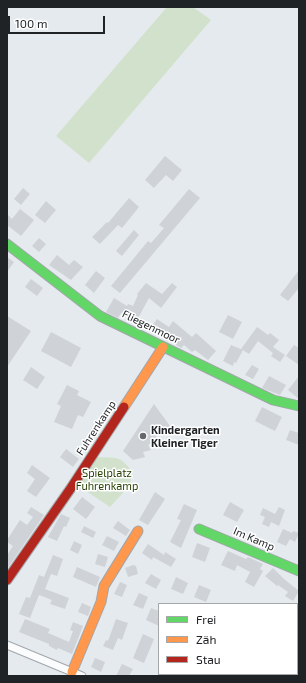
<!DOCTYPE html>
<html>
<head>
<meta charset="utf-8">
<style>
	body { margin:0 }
	#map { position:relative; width:306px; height:683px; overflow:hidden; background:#e5eaef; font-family:"Exo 2",sans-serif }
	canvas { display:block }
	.frame { position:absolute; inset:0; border:8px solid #202326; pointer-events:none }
	.legend { position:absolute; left:158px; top:603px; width:140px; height:72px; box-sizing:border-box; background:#fff; border:1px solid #a6a7a8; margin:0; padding:5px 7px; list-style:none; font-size:12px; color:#202326 }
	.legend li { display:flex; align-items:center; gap:8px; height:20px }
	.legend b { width:20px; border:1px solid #a6a7a8 }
	.scale { position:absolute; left:8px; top:16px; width:97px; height:18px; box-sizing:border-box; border:2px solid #202326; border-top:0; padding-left:5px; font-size:12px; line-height:14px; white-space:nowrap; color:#202326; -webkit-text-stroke:3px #fff; paint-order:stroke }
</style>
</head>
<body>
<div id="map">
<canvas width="306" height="683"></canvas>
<div class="frame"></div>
<ul class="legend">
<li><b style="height:5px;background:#63d668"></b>Frei</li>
<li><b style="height:5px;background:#ff974d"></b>Zäh</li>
<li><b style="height:5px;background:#b3261e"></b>Stau</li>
</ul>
<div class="scale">100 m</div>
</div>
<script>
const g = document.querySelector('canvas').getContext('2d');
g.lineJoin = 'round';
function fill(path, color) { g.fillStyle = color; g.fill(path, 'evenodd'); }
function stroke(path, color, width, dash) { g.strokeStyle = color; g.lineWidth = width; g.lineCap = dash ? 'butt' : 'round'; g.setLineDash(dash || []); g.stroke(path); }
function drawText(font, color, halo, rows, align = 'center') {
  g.font = font + ' "Exo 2",sans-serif'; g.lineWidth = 3; g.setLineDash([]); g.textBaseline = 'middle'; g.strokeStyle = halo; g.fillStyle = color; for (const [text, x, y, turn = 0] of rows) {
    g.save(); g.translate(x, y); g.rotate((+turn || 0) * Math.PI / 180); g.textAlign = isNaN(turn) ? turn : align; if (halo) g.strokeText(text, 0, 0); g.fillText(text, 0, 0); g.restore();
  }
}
const green = new Path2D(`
	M167 7H193L211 20 89 163 56 136Z
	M97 457C115 458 121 455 132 472L130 485 110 507 77 485Z`);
const building = new Path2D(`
	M165 156 182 170 173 181 166 175 154 188 145 180Z
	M23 188 30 194 21 205 14 199Z
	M189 189 200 198 120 293 111 286 148 241 151 243 164 228 159 225Z
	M129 198 139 207 122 228 118 225 100 244 92 237 107 222 108 223Z
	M46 201 56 210 45 223 35 215Z
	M20 209 34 220 21 236 7 225V214L12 219Z
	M134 230 139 235 122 256 116 251Z
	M39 238 46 244 39 252 32 246Z
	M57 255 69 265 74 260 83 267 71 280 49 265Z
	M7 257 14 262 7 272Z
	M299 270V288L288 301 280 295Z
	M96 271 105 278 94 293 85 285Z
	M31 279 43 288 37 296 25 287Z
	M146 283 162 294 172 283 177 287 161 308 149 298 137 320 121 313 118 318 106 312 114 298 127 306 128 304 133 306 138 295 137 294Z
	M228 315 242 322 233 339 219 332Z
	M7 316 31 331 7 367Z
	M157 319 169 327 173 321 192 337 196 333 216 351 208 360 195 350 192 352 184 345 181 348 176 345V343L161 332 159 335 150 329Z
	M257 327 268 335 270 333 279 340 273 347 285 355 280 362 271 356 273 353 258 341 249 354 241 349Z
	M51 332 81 348 71 367 41 351Z
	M231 345 243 350 236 363 234 362 233 366 223 361Z
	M294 345 299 348V365L286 356Z
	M252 365 259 369 253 379 245 375Z
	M31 367 45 377 37 389 23 380Z
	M269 376 286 385 280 395 262 388Z
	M299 376V399L288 390Z
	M67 385 79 391 77 395 91 402 83 417 78 415 72 429 54 422 61 406 57 404Z
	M154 404 170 426 156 436 157 440 148 445 151 450 143 452 145 457 133 460 123 451Z
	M262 407 282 417 275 431 255 421Z
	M290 430 299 433V445L286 440Z
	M66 449 79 459 73 467 60 457Z
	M32 465 50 478 36 497 27 491 35 479 27 473Z
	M155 492 165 499 148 525 139 520Z
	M82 497 95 507 86 519 73 509Z
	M230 502 244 510 237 522 223 515Z
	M184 504 197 510 181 548 170 542 181 520 177 519Z
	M31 507 44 515 7 569V555L13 546 7 542V540L20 520 27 525 33 517 27 513Z
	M279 507 285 510 279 526 271 522 269 527 262 524 265 517 260 515 263 508 275 514Z
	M61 514 70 518 66 527 64 526 57 541 48 537Z
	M118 521 130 530 126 536 113 528Z
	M84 526 96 532 93 538 81 532Z
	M283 529 292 533 293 531 299 533 295 542 290 539 286 546 277 542Z
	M107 536 119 542 114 551 102 545Z
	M74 541 82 545 78 554 70 550Z
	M197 543 210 548 205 562 192 557Z
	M148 544 164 555 165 552 176 559 171 567 153 557 152 560 142 553Z
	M228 551 246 559 248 557 263 564 260 569 263 571 254 587 245 582 250 572 237 565 235 571 221 565Z
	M98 554 108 557 105 567 95 564Z
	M53 555 63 559 57 576 51 574 45 589 69 598 65 609 50 604 52 600 39 595 30 618 19 614 26 597 30 598 39 575 44 577Z
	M133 565 136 566 138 574 128 577 125 568Z
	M77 567 100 577 96 587 73 577Z
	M273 568 284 579 299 591 293 601 285 596 288 592 278 585 277 586 265 576Z
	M151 574 161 580 156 589 145 583Z
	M176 577 188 583 183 594 171 589Z
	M120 582 127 585 122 597 114 594Z
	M199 585 211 590 206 602 194 597Z
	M139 593 148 597 143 609 133 605Z
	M82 603 91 607 88 616 78 612Z
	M151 608 159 611V626L146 620Z
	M25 619 50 629 48 633 69 642 73 631 70 630 73 622 83 626 72 654 58 648 57 650 49 646V644L19 632Z
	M116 619 128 623 122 640 118 638 113 650 103 646 106 640 108 641Z
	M143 634 154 639 144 663 133 658Z
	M95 658 105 662 101 672 91 667Z
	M122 664 133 669 129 676H116Z`);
const street = new Path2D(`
	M297 614 299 611
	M7 645 82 676
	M297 656 299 657
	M254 676 256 674`);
const fast = new Path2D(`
	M7 244 100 316 273 400 299 406
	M199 529 299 571`);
const slow = new Path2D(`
	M124 407 163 347
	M72 672 101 602 104 586 138 531`);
const jam = new Path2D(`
	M7 580 71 488 124 407`);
const markers = [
	[143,436,4,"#65696c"]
];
const streetNames = [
	["Fliegenmoor",151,327,26],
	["Fuhrenkamp",96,428,-57],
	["Im Kamp",254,539,23]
];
const poiNames = [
	["Kindergarten",151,430],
	["Kleiner Tiger",151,443]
];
const parkNames = [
	["Spielplatz",107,473],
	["Fuhrenkamp",107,486]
];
fill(green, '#d2e1cc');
fill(building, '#cfd3d7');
stroke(street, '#a2a6aa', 9);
stroke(fast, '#a2a6aa', 11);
stroke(slow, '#a2a6aa', 11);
stroke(jam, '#a2a6aa', 11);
stroke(street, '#fbfcfd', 7);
stroke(fast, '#63d668', 9);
stroke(slow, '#ff974d', 9);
stroke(jam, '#b3261e', 9);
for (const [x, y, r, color] of markers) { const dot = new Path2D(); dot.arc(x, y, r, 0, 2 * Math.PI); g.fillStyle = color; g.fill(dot); stroke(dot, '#fff', 1.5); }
drawText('11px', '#202326', '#fff', streetNames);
drawText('bold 11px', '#202326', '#fff', poiNames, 'left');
drawText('11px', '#284204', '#fff', parkNames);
</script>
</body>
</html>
